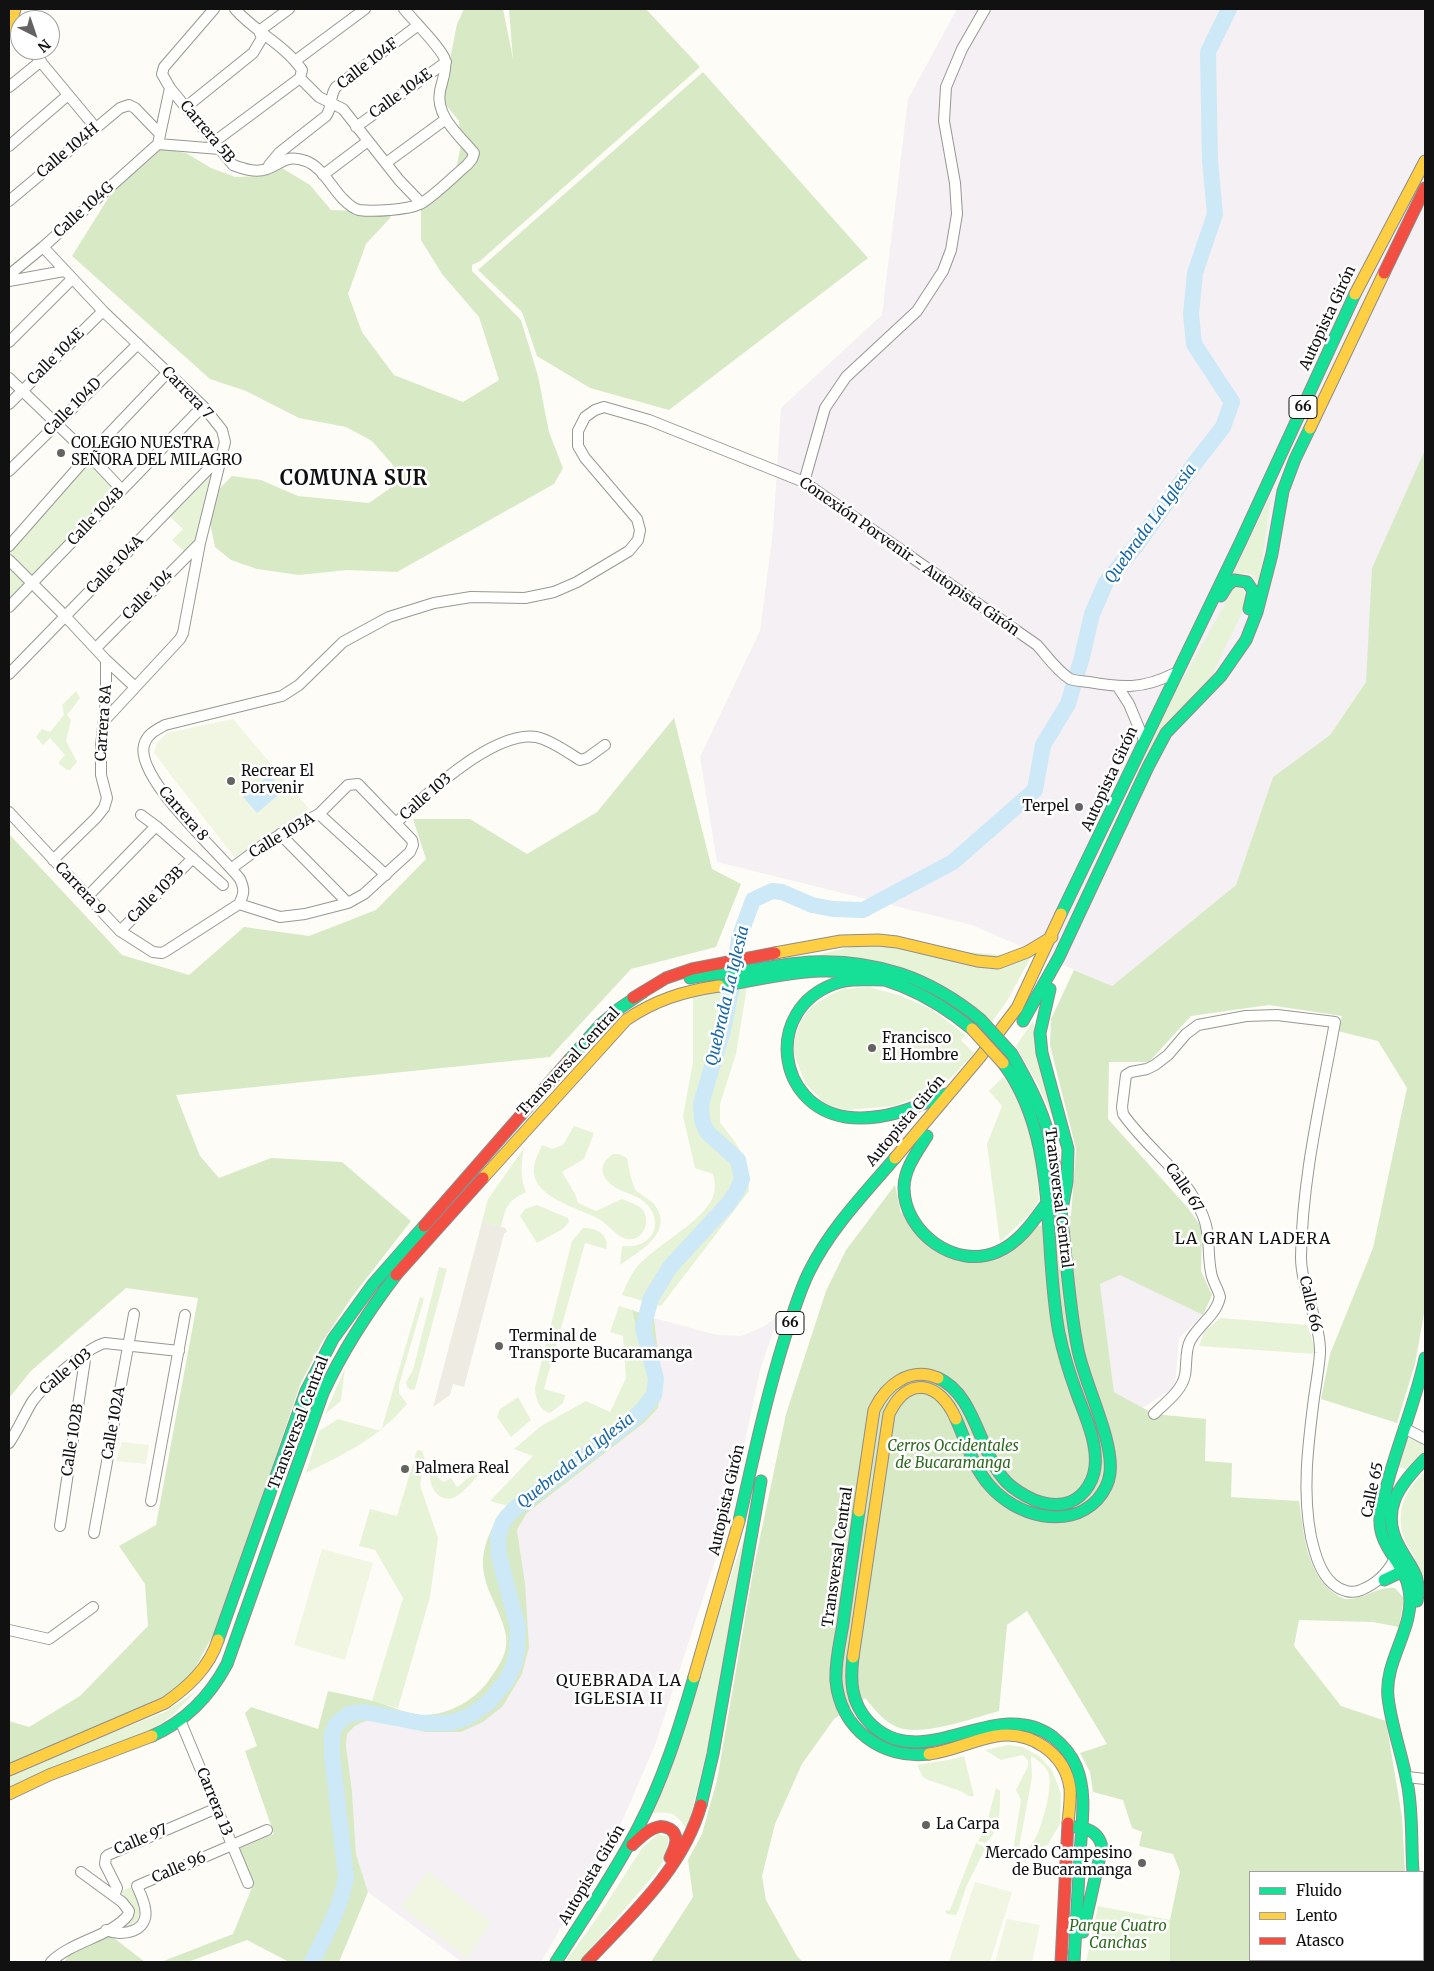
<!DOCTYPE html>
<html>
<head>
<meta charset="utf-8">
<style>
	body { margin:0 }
	#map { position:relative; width:1434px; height:1971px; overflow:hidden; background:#fdfcf7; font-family:Merriweather,serif }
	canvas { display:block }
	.frame { position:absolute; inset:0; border:10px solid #111; pointer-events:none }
	.legend { position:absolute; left:1249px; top:1871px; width:175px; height:90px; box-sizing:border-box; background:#fff; border:1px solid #a0a0a0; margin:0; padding:6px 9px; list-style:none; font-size:15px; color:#111 }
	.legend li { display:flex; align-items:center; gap:10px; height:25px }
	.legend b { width:25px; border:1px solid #a0a0a0 }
	.north { position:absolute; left:10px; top:10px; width:50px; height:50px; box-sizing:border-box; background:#fff; border:1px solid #a0a0a0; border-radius:50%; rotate:139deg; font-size:14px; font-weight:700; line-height:20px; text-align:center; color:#111 }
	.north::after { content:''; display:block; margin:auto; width:18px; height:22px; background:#646362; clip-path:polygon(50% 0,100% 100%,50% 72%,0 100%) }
</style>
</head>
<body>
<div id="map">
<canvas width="1434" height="1971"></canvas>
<div class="frame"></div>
<ul class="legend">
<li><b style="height:6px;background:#16e098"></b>Fluido</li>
<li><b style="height:6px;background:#ffcf43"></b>Lento</li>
<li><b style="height:6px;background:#f24e42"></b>Atasco</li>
</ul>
<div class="north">N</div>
</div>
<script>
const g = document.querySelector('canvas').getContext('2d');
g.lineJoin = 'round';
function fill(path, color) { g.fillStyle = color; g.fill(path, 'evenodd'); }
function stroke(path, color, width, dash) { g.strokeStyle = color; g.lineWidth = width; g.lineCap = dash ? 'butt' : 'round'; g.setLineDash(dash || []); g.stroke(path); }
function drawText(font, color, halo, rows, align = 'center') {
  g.font = font + ' Merriweather,serif'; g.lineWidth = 5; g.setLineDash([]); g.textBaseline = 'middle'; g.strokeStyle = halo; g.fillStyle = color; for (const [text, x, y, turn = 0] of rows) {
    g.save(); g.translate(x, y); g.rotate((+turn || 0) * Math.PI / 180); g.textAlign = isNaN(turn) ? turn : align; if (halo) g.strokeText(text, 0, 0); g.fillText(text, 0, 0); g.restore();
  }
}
const industrial = new Path2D(`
	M957 9H1425V456L1366 682 1330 735 1273 777 1236 885 1112 986 972 925 717 862 700 757 760 631 773 531 781 408 882 315 908 99Z
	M1120 1274 1203 1315 1179 1338 1175 1387 1142 1408 1114 1392 1100 1284Z
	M779 1315 760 1370 730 1513 709 1580 655 1745 620 1826 541 1962H462L368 1892 356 1854 352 1791 346 1746 347 1734 355 1726 370 1719 425 1732 503 1706 525 1583 517 1530 527 1513 644 1423 658 1408 662 1386 654 1318 717 1335 741 1336 763 1327Z`);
const green = new Path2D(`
	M89 455 121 491 9 606V539Z
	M216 460 196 539 185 552 172 540 183 529 166 513Z
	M1271 495 1259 583 1253 575 1243 573 1231 578Z
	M1241 586 1247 602 1212 675 1130 789 1172 698 1234 588Z
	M76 691 80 698 67 715 71 720 66 741 77 762 70 770H67L58 763 65 755 50 738 43 745 36 737 42 729 50 732 64 715 62 705Z
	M863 944 1031 957 1007 1001 992 1022 804 958Z
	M747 987 736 1054 720 1104V1123C740 1147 749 1159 749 1191L661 1306 622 1295C626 1285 630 1276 636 1268 655 1245 703 1222 713 1197 716 1189 715 1182 713 1174L695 1168 683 1116 693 1062V996Z
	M869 987 902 996 933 1010 965 1035 961 1040 974 1053 952 1077 939 1087 895 1106 846 1110 826 1105 805 1083 793 1051 795 1037 801 1021 811 1007 826 997 843 989Z
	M1033 1021 1057 1128 1038 1085 1016 1046Z
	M1003 1077 1014 1091 1020 1105 1035 1144 1039 1200 1030 1214 1000 1242 987 1144 1002 1106 989 1091Z
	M574 1126 594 1133 584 1159 562 1172 575 1194 578 1203 596 1211 622 1199C629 1202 637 1204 642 1209 652 1221 643 1242 627 1239 616 1237 608 1224 599 1219 579 1208 530 1197 534 1167 535 1159 539 1152 542 1145L552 1149 563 1145Z
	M524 1148C521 1164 520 1177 526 1192 506 1202 506 1207 501 1227L482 1222 488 1199Z
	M613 1154H619L627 1158C629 1168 631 1180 635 1189 638 1194 648 1198 653 1203 677 1231 639 1252 620 1265L622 1246C633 1247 642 1246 650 1237 654 1233 655 1228 655 1223 655 1214 650 1206 642 1200 635 1195 626 1193 618 1189 601 1180 596 1165 613 1154Z
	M537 1205 568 1218 569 1222 563 1229 537 1243 520 1216 525 1209Z
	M583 1228C596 1227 610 1235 606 1249L585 1243 544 1389 565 1395 563 1403 550 1413C538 1410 536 1398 535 1388L572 1241Z
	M439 1267 447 1269 415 1389 411 1390 407 1387 406 1382 413 1370Z
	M420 1297 424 1299 399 1385V1393L407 1404C377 1439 346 1453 306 1473L319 1431 338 1419 381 1431Z
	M619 1306 632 1310C636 1325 651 1377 648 1389 644 1411 532 1488 508 1506L490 1501 533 1456 514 1449 541 1426 586 1401 610 1412 626 1378 623 1336 610 1332Z
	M1220 1318 1308 1325 1316 1354 1199 1346 1204 1332Z
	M345 1368 341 1401 325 1414Z
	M518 1397 531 1420 511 1437 497 1417 500 1409Z
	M1408 1438 1425 1444V1450L1406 1469 1397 1467Z
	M417 1450 422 1451 425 1460 420 1485 438 1538 430 1597 398 1708 372 1701 403 1598 375 1550 359 1546 370 1509 397 1516Z
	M434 1463 438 1478 444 1482 451 1478 457 1487 482 1467 484 1469C475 1478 466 1491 455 1497 441 1504 429 1488 430 1475 431 1471 433 1467 434 1463Z
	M1425 1472V1602H1423C1420 1587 1419 1570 1414 1556 1411 1550 1406 1545 1404 1538 1395 1512 1405 1489 1425 1472Z
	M745 1534 710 1739 687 1830C677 1814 672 1811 653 1813Z
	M196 1691 173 1715 153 1729 9 1788V1777L80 1745 165 1712Z
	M1008 1745 1023 1747 1039 1756 1052 1770 1061 1794 1060 1824 1048 1844 1024 1863C1022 1855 1031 1846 1035 1839 1042 1826 1054 1785 1048 1772 1045 1765 1037 1760 1031 1756L1032 1778 1017 1858H1014L1013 1851 1021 1800 1016 1790 1028 1766V1761L1023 1755 1001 1760 985 1750Z
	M964 1756 974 1796H969L958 1790 928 1780 923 1777 917 1765 948 1760Z
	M996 1788 1000 1791C1000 1809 1001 1832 985 1843L978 1841 986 1826Z
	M658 1834 669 1837 665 1859 654 1875 579 1962H565L597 1918 642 1848Z
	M976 1843 985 1847V1849L966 1887 959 1909 956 1915 947 1914 945 1911 950 1910Z
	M133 1886C143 1915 146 1922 115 1931 136 1916 138 1912 120 1892Z
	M1098 1906 1170 1920V1962H1086Z`);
const forest = new Path2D(`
	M464 9H503L513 59 509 9H646L700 67 480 261 472 265V271L521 320 538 376 549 432 563 468 554 484 397 572 347 570 299 575 257 569 231 560 215 547 210 523 217 491 232 476 261 480 298 496 369 503 389 489 399 472 372 441 346 427 299 418 246 391 210 379 72 256 117 184 157 148 186 153 211 168 235 177 264 176 282 168 310 185 331 210 386 212 391 217 366 244 348 294 362 332 394 375 463 402 499 380 479 317 442 274 421 240V209L455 174 461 145 459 121 442 100 457 24Z
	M703 72 868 258 669 410 590 388 537 356 522 312 478 270Z
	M1425 450V1308L1415 1364 1397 1423 1321 1399 1330 1354 1373 1248 1407 1088 1378 1041 1338 1031 1342 1016 1269 1005 1191 1016 1149 1062H1109L1108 1119 1188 1208 1202 1228 1201 1271 1212 1295 1203 1315 1120 1275 1100 1284 1114 1392 1154 1414 1206 1419 1205 1461 1232 1463 1231 1497 1299 1501C1304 1533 1306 1576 1337 1595 1340 1597 1343 1599 1347 1599 1366 1599 1377 1586 1395 1588L1404 1598 1399 1627 1373 1622 1299 1620 1294 1646 1341 1706 1386 1721 1402 1817 1405 1872H1250V1960H1399V1962H1170V1920L1180 1872 1173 1854 1139 1846 1142 1832 1132 1828 1123 1800 1093 1792 1090 1772 1080 1753 1107 1744 1027 1611 1007 1625 999 1711C974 1718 929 1734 904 1729 887 1726 875 1710 865 1698L834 1719 802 1764 775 1824 762 1876 766 1900 797 1956 803 1962H651L693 1897 688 1860 702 1834 717 1780 754 1566 786 1414 826 1291 846 1250 895 1185 901 1213 966 1262 1038 1226 1071 1216 1076 1149 1050 1045 1051 1019 1074 970 1112 986 1236 885 1273 777 1330 735 1366 682 1372 568Z
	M674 718 712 869 741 884 716 947 631 969 550 1057 176 1095 200 1156 219 1178 271 1158 342 1162 411 1221 352 1297 321 1344 300 1385 218 1626 189 1679 167 1695 9 1766V1721L29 1727 80 1696 148 1626 145 1584 119 1546 156 1525 198 1298 126 1288 31 1371 9 1398V834L122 955 189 975 244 927 309 936 376 910 426 859 413 819H470L527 854 597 812Z
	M632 1310 654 1318 662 1386 658 1408 644 1423 527 1513 517 1530 525 1583 529 1647 522 1674 503 1706 483 1722 461 1732H425L370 1719 355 1726 347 1734 346 1746 352 1791 356 1854 368 1892 339 1962H289L247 1940 188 1962H161L233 1934 253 1885 238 1849 274 1834 245 1751 257 1746 245 1713 251 1707 318 1729 328 1691C346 1695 363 1698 380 1703 393 1707 407 1714 421 1715 447 1716 477 1700 491 1677 500 1664 508 1653 506 1636 504 1624 498 1611 493 1600 476 1564 482 1545 501 1511L623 1419 645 1398 649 1383Z
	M110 1935 145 1962H64L70 1954Z`);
const pitch = new Path2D(`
	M233 719 309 809 235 858 154 753 157 743 167 733Z
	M122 1442 149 1445 146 1464 116 1461Z
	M322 1549 373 1563 345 1660 294 1645Z
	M428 1871 491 1922 467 1959 401 1906Z
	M975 1882 1012 1892 990 1962H949Z
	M1007 1919 1040 1925 1032 1962H995Z`);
const plaza = new Path2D(`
	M482 1222 505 1228 507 1231 504 1234 464 1387 453 1384 450 1395 433 1407Z`);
const water = new Path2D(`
	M269 775 283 791 257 813 243 797Z`);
const river = new Path2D(`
	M312 1962C326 1934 341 1907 346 1877L332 1755V1735L336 1724 349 1714 364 1712 422 1723H449L468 1717 489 1702 506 1681 514 1665 517 1651 518 1628 499 1556 498 1536 503 1522 513 1510 631 1421 643 1409 654 1395 656 1379 643 1328 651 1298 670 1267 728 1204 737 1191 742 1179 738 1160 707 1132 702 1120 701 1104 723 1030 734 977 739 938 753 900 772 891 782 892 812 905 833 909 863 910 953 862 1035 790 1043 745 1068 704 1082 657 1092 614 1106 582 1135 547 1195 463 1223 427 1232 402 1194 344 1191 314 1195 273 1215 214 1210 161 1208 52 1229 9`);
const street = new Path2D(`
	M214 9 164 67 162 74 170 88 233 165C244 169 255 173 267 169 283 163 286 154 306 161 322 167 332 188 343 199 347 203 354 209 359 210 373 212 407 210 420 204 432 198 455 175 467 165L472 159 474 153C459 135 435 116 440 91 442 81 447 70 445 60 443 50 413 20 404 9
	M10 26 20 37
	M31 50 95 127
	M295 61 365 9
	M300 78 319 97 343 109 399 180 421 203
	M9 87 41 61
	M186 107 253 53 262 38 259 31 289 9
	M356 127 446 62
	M214 142 300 78 302 70C284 44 255 32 235 9
	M158 144 220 149
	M9 146 68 95
	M386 163 446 119
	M269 165 279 153 326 116C333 107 329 96 336 87L417 26
	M323 175 368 141
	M9 201 120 108 129 105 135 108 160 134
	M43 247 103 311 203 406 222 430 225 442 200 543 183 633 180 639 104 721
	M9 275 43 247 158 144 170 88
	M9 281 64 271
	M9 342 72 279
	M9 378 89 455 122 490
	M9 404 103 311
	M9 471 138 344
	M804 482 825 408 846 377 917 311 943 271 951 250 957 214 955 183 944 121 946 87 962 49 985 9
	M9 546 89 455 168 372
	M9 560 65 616 106 660V700L101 746V775L107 798 104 808 96 818 53 860
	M9 607 203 406
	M96 648 200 543
	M106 660 135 687
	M9 674 221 456
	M1118 687 1129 704 1144 740
	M9 812 120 931 153 952 162 953 166 951 239 904
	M319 814 386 875
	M141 815 156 826 223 885
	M396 823C426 794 493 731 536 737 549 739 569 753 580 760L587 758 605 745
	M280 834 348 903
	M232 868 267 842 319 814 348 785 358 784 412 840 413 845 410 852 364 894 348 903 305 914 280 917 239 904
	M87 897 156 826
	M239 904C244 894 245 890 240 879 219 852 135 778 144 745 147 734 156 730 165 725L282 696 299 685 343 642 389 617 434 603 471 597 525 598 554 592 577 582 629 551 638 540 640 530 637 519 585 458 578 446V431L585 417 595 410 604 407 649 420 804 482 1037 645C1047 656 1057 671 1070 679 1075 681 1083 681 1089 682 1122 688 1143 689 1173 674
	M120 931 193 858
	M1154 1414C1165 1403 1182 1391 1185 1375 1187 1364 1185 1351 1190 1341 1199 1324 1216 1316 1220 1297 1218 1288 1212 1281 1211 1272 1207 1253 1211 1235 1203 1216 1186 1173 1149 1151 1123 1114L1122 1107 1126 1075 1131 1072 1147 1069 1155 1065 1168 1055 1186 1034 1198 1025 1246 1016 1277 1015 1335 1022C1321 1100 1302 1178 1301 1257 1301 1288 1321 1324 1320 1353 1319 1368 1316 1384 1314 1398 1308 1445 1302 1491 1311 1537 1315 1554 1320 1573 1333 1584 1341 1591 1352 1594 1361 1590 1376 1584 1387 1573 1394 1560
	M1404 1428 1425 1439
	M9 1443C18 1430 24 1415 32 1402 43 1386 86 1348 105 1343L179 1351
	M151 1501 185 1315
	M60 1526 86 1353
	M94 1533 134 1314
	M9 1630 49 1639 93 1607
	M180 1720 248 1883
	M1407 1777 1425 1779
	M114 1896 117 1888 105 1864 106 1857 108 1855 217 1808
	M106 1930C122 1937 150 1932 145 1908 144 1901 140 1893 137 1886L267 1830
	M51 1962C72 1941 112 1936 128 1915L129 1911 122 1902 81 1872`);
const fast = new Path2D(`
	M1221 596 1228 585 1234 580 1247 582 1253 591 1249 609
	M1061 914 1240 543 1355 294
	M690 978C710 974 730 973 751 970 771 967 791 963 811 962 876 959 930 978 980 1019
	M883 980C867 980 849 978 834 984 764 1010 776 1106 846 1117 881 1122 915 1108 946 1094
	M719 986C753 981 787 972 821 971 878 969 930 994 972 1029
	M1050 989 1040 1033 1042 1053 1068 1149 1067 1182 1061 1215
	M1023 1021 1059 957 1148 767 1166 733 1221 676 1246 640 1257 612 1272 554 1283 491 1295 459 1310 428
	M569 1060 600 1025 620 1008 642 993
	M927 1136C917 1152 904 1169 904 1188 904 1232 955 1270 997 1252 1019 1243 1033 1222 1046 1204
	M938 1378C975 1394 979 1450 1003 1478 1009 1486 1017 1491 1026 1496 1037 1502 1050 1506 1063 1504 1081 1501 1093 1484 1095 1467 1098 1442 1084 1414 1076 1391 1069 1372 1063 1352 1059 1333 1042 1244 1060 1139 1003 1063
	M956 1419C966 1441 973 1467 990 1486 1015 1515 1067 1531 1097 1500 1104 1492 1109 1483 1110 1473 1114 1440 1085 1385 1078 1350 1063 1276 1066 1199 1046 1126 1038 1100 1025 1077 1012 1054
	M859 1511C854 1549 848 1587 843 1624 840 1642 835 1662 836 1681 840 1728 882 1760 929 1754
	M739 1521C753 1459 766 1398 785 1337 793 1315 799 1291 810 1270 831 1228 865 1193 895 1158
	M1384 1580 1401 1572 1406 1564
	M1417 1601C1422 1576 1411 1568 1400 1548 1379 1511 1399 1485 1425 1459
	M218 1640 306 1391 333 1339 373 1284 424 1226
	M853 1657C850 1681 851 1702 868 1721 921 1779 995 1693 1053 1737 1063 1745 1071 1754 1076 1766 1088 1794 1081 1827 1080 1856 1078 1891 1076 1927 1074 1962
	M152 1736C186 1721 210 1696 227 1664L323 1393C343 1350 367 1313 396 1275
	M701 1805 713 1754 761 1481
	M1075 1827C1089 1828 1099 1833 1102 1847L1083 1932
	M1413 1872C1411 1845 1413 1808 1407 1782 1402 1754 1391 1725 1388 1697 1384 1660 1416 1627 1409 1590 1405 1563 1378 1547 1380 1518 1381 1507 1385 1496 1387 1485 1398 1442 1416 1401 1425 1358
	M1412 1960V1962
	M556 1962C584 1918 614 1874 638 1828 663 1780 679 1729 694 1677`);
const slow = new Path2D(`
	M9 30 15 9
	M1355 294 1425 161
	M1310 428 1384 273
	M775 953 841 941 878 940 897 942 977 961 998 963 1027 952 1052 937
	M895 1158 980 1057 1017 1008 1061 914
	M483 1178 626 1020C655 1000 684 991 719 986
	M859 1511 874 1410C886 1385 910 1366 938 1378
	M853 1657 889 1414C908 1374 940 1382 956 1419
	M694 1677 739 1521
	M929 1754C952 1751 973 1740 996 1736 1030 1730 1065 1753 1070 1788 1071 1799 1069 1812 1068 1823
	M9 1770 165 1703C188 1687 209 1668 218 1640
	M9 1794 49 1775 152 1736`);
const jam = new Path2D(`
	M1384 273 1425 188
	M633 998 666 978 692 969 775 953
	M424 1226 569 1060
	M396 1275 483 1178
	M632 1845C640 1838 648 1829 658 1827 662 1826 666 1827 670 1829 681 1836 674 1849 670 1858
	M587 1962C631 1915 683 1869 701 1805
	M1061 1962 1068 1823`);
const fastBridge = new Path2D(`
	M980 1019 1012 1054`);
const slowBridge = new Path2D(`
	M972 1029 1003 1063`);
const markers = [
	[61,453,5,"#646362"],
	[231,781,5,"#646362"],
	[1079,807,5,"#646362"],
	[872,1048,5,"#646362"],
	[499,1346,5,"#646362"],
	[405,1469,5,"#646362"],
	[926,1825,5,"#646362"],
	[1142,1863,5,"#646362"]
];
const shields = [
	[1303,407,28],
	[790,1323,28]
];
const shieldNames = [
	["66",1303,407],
	["66",790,1323]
];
const streetNames = [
	["Calle 104F",368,64,-38],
	["Calle 104E",401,94,-36],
	["Carrera 5B",207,132,50],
	["Calle 104H",68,151,-40],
	["Calle 104G",84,210,-42],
	["Autopista Girón",1328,318,-65],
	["Calle 104E",56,357,-45],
	["Carrera 7",187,393,46],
	["Calle 104D",73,407,-45],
	["Calle 104B",96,517,-46],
	["Conexión Porvenir - Autopista Girón",909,557,35],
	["Calle 104A",115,565,-46],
	["Calle 104",148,595,-45],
	["Carrera 8A",104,723,-86],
	["Autopista Girón",1110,779,-65],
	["Calle 103",426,797,-41],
	["Carrera 8",183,814,49],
	["Calle 103A",282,836,-31],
	["Carrera 9",80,889,47],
	["Calle 103B",156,895,-45],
	["Transversal Central",569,1062,-47],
	["Autopista Girón",906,1121,-50],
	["Calle 67",1184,1188,56],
	["Transversal Central",1058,1198,83],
	["Calle 66",1310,1304,77],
	["Calle 103",66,1372,-40],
	["Calle 102A",114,1423,-80],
	["Transversal Central",299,1423,-69],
	["Calle 102B",73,1440,-81],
	["Calle 65",1373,1490,-78],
	["Autopista Girón",727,1500,-77],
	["Transversal Central",838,1557,-82],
	["Carrera 13",214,1802,68],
	["Calle 97",141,1840,-23],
	["Calle 96",179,1868,-23],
	["Autopista Girón",592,1875,-59]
];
const poiNames = [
	["COLEGIO NUESTRA",71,444],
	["SEÑORA DEL MILAGRO",71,461],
	["Recrear El",241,772],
	["Porvenir",241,789],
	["Terpel",1069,807,"right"],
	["Francisco",882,1039],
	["El Hombre",882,1056],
	["Terminal de",509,1337],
	["Transporte Bucaramanga",509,1354],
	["Palmera Real",415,1469],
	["La Carpa",936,1825],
	["Mercado Campesino",1132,1854,"right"],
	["de Bucaramanga",1132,1871,"right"]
];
const parkNames = [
	["Cerros Occidentales",953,1447],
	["de Bucaramanga",953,1464],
	["Parque Cuatro",1118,1927],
	["Canchas",1118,1944]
];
const waterNames = [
	["Quebrada La Iglesia",1151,524,-54],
	["Quebrada La Iglesia",728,996,-77],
	["Quebrada La Iglesia",576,1461,-38]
];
const neighbourhoodNames = [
	["LA GRAN LADERA",1253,1239],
	["QUEBRADA LA",619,1681],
	["IGLESIA II",619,1699]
];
const districtNames = [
	["COMUNA SUR",354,479]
];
fill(industrial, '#f5f0f3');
fill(green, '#e7f3d7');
fill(forest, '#d8eac5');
fill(pitch, '#f0f6e1');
fill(plaza, '#edebe2');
fill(water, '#cde8f7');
stroke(river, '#cde8f7', 16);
stroke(street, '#979795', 12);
stroke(fast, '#8e8d8b', 13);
stroke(slow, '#8e8d8b', 13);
stroke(jam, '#8e8d8b', 13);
stroke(street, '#fffffe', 10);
stroke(fast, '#16e098', 11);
stroke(slow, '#ffcf43', 11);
stroke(jam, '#f24e42', 11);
stroke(fastBridge, '#8e8d8b', 13, []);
stroke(slowBridge, '#8e8d8b', 13, []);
stroke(fastBridge, '#16e098', 11);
stroke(slowBridge, '#ffcf43', 11);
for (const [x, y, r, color] of markers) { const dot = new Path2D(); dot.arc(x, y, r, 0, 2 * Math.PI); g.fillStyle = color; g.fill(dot); stroke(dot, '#fff', 2); }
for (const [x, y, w] of shields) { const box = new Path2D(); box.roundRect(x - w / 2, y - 11.5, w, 23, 4); g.fillStyle = '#fff'; g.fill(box); stroke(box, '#111', 1); }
drawText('bold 14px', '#111', null, shieldNames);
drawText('15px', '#111', '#fff', streetNames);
drawText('15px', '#111', '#fff', poiNames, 'left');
drawText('italic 15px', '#2f6b1f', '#fff', parkNames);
drawText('italic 16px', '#1768a6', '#fff', waterNames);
g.letterSpacing = '1px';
drawText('16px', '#111', '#fff', neighbourhoodNames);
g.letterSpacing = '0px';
g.letterSpacing = '1px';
drawText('bold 20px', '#111', '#fff', districtNames);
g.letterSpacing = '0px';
</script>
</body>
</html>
